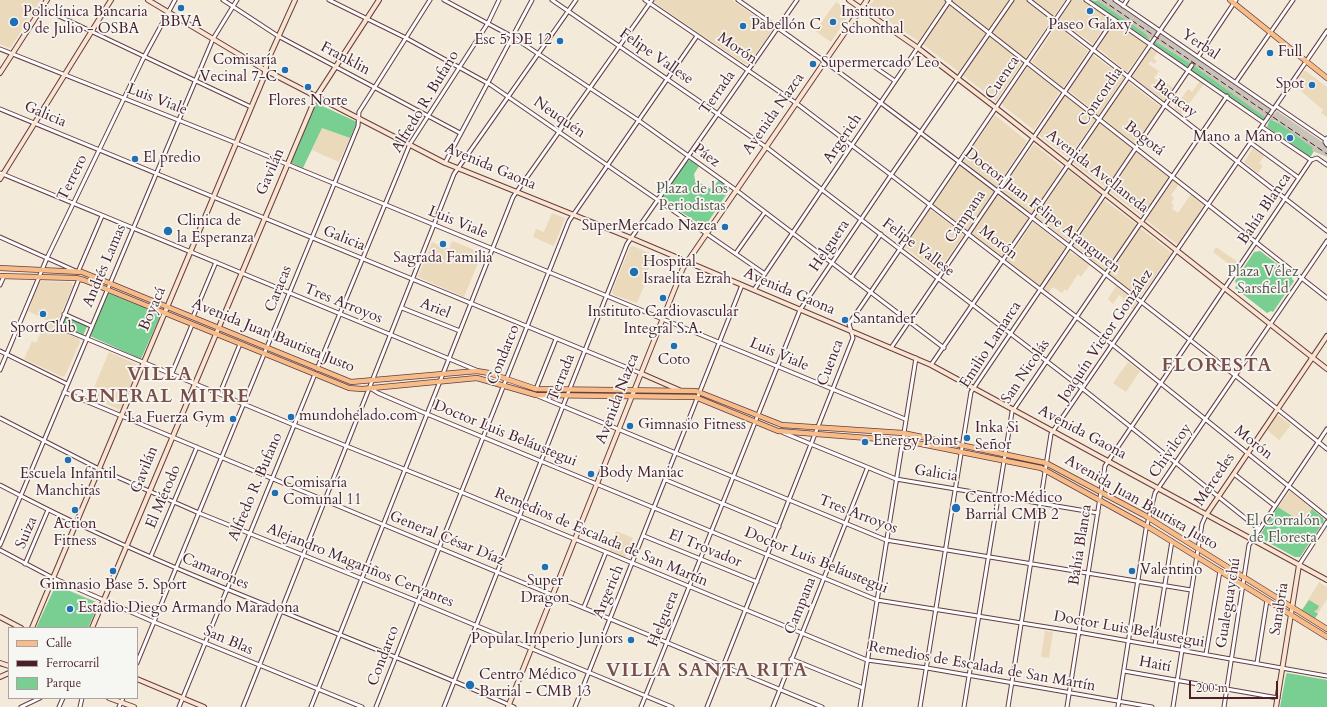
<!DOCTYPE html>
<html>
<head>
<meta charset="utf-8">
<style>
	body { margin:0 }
	#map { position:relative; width:1327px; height:707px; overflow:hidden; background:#f4ead9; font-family:Cardo,serif }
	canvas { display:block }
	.legend { position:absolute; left:8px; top:627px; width:130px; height:72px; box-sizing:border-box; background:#f6f6f2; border:1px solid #b1a0a2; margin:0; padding:5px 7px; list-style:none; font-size:12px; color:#4a1f2b }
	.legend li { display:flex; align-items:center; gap:8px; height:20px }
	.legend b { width:20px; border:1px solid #b1a0a2 }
	.scale { position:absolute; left:1189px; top:681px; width:89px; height:18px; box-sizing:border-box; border:2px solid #4a1f2b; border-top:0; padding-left:5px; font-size:12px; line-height:14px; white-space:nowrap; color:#4a1f2b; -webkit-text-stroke:3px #f6f6f2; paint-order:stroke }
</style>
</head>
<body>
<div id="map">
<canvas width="1327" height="707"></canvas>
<ul class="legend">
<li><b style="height:5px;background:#f7bd88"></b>Calle</li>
<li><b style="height:5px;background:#4a1f2b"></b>Ferrocarril</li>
<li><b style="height:11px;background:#79ce91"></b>Parque</li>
</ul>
<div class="scale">200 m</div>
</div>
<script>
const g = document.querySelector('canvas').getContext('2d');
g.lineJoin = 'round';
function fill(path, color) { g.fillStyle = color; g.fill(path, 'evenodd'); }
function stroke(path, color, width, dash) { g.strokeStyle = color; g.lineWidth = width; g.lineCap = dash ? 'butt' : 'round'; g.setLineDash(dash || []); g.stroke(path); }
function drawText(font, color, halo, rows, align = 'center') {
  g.font = font + ' Cardo,serif'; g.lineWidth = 3.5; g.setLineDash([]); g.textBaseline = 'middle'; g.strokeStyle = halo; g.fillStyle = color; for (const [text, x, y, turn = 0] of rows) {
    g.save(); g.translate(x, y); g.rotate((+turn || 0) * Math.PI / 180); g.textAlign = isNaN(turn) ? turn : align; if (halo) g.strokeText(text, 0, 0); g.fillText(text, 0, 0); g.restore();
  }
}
const built = new Path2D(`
	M0 0H41L11 47 9 48 0 44Z
	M655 0H732L773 29 748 64H745L655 3Z
	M874 0H1065L996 101 924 45 870 8 869 6Z
	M1073 0H1082L1109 19 1093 44 1061 21 1060 19Z
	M836 2 851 12 831 42 815 31Z
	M1115 23 1145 43 1146 46 1127 72 1098 48 1112 25Z
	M1057 25 1088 51 1063 88 1032 62Z
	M1150 49 1158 52 1153 58 1157 61 1154 64 1151 61 1148 64 1159 71 1154 78 1157 80 1160 77 1173 88 1165 99 1163 100 1132 76Z
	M1093 55 1124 78 1099 115 1068 90Z
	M1027 68H1029L1058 90 1059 93 1034 130 1003 106 1002 103Z
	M1304 71H1306L1327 87V117L1321 113 1323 110 1301 91 1303 88 1296 82Z
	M1200 81 1204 84 1181 114 1174 109 1188 89 1192 92Z
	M1128 82 1161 107 1135 144 1103 118Z
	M1064 95 1096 119 1068 158 1040 136 1039 133Z
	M995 115 1027 141 996 187 964 162V160Z
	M1100 122 1133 148 1106 188 1073 163Z
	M322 128 350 138 339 162 312 150Z
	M1034 144 1061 166 1062 169 1034 213 1030 214 1001 190Z
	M1253 148 1264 156 1259 163 1263 166 1258 173 1244 162Z
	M1137 151 1169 177 1142 216 1110 192Z
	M960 166 994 191 968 230 964 229 933 204Z
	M1068 170 1099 194 1100 197 1068 241 1036 217Z
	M1173 180 1179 184 1171 195 1174 198 1171 203 1174 205 1172 209 1178 213 1191 194 1203 204V207L1178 245 1146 220Z
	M997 195 1029 219 1002 258 971 234Z
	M1104 200 1135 223 1137 225 1105 271 1074 245Z
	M930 209 964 235 938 271 936 272 905 247Z
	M552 213 565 218 554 246 533 237 536 229 544 232Z
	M1033 222 1065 247 1042 284 1039 285 1007 261Z
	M1140 228 1172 253 1140 297 1111 276 1109 273Z
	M452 241 482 253 464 297 418 277 432 242 449 249Z
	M633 246 654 255 646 275 648 276 637 303 614 295 612 292 630 247Z
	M1216 247 1238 262 1234 268 1213 252Z
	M1070 252 1090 264 1081 277 1078 274 1067 291 1065 289 1062 293 1053 287 1048 294 1043 289Z
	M41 281 71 282 73 286 55 328 79 339 80 342 65 376 63 377 24 359 32 341 36 343 46 320 28 311 32 303 30 302Z
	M1116 286 1137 302 1133 309 1123 301V298L1119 295 1113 304 1108 299Z
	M109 352 136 364 138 367 121 408 118 409 90 397Z
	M1128 362 1140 371 1126 392 1113 383Z
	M1276 416H1279L1291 425 1279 440 1267 430Z
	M1290 491 1312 509 1303 523 1278 507Z
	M616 531 633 538 625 558 609 551Z
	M1319 582 1327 587V599L1315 618 1302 610Z
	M1045 631 1053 632 1049 658 1041 657Z`);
const industrial = new Path2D(`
	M1096 0H1111L1269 108 1270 110 1274 114 1277 111 1321 141 1327 147V157L1315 152 1280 124 1274 120H1271V117L1267 115 1264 118 1191 64 1151 38 1149 40 1146 34Z`);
const green = new Path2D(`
	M1088 0 1098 1 1146 34 1150 41Z
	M1155 41 1191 64 1187 68 1153 45Z
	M1194 66 1266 118 1264 120 1192 72 1191 70Z
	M316 103 357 122 350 138 322 128 303 168 292 163 291 160Z
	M1270 119 1280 124 1313 148 1312 150 1314 151 1311 156H1309L1267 127Z
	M690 160 699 166 694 174 695 180 711 189 719 180 730 189 706 225 703 226 661 199 687 161Z
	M1260 251 1293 276 1292 279 1294 281 1273 312 1271 311 1267 313 1235 288 1237 285 1235 281 1254 252Z
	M108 293 159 313 160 316 141 359 90 336Z
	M65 314 88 324 83 336 60 327Z
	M1278 507 1303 523 1312 509 1323 518 1324 521 1300 557H1295L1260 538V535Z
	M58 586 96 602 95 603 98 605 88 628H36L55 587 57 588Z
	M1309 600 1319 606 1317 610 1314 611 1318 614 1315 618 1302 610Z
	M1287 673 1327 680V707H1280L1286 675Z`);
const street = new Path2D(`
	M223 0 278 36 460 133
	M329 0 406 38 491 85 765 274
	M444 0 513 37 638 120 736 190 944 348
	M552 0 766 147 1083 389 1259 529
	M645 0 796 103 891 175 1113 345 1327 517
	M738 0C839 70 936 144 1034 219 1133 295 1231 371 1327 449
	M947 0 1327 298
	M1029 0 1327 231
	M1086 0 1264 123
	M1115 0 1274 109
	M1123 6 1127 0
	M42 8 251 107
	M0 49 236 143 905 419
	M1198 57 1236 0
	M869 63 895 81
	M1236 82 1293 0
	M1276 106 1326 140
	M0 109 640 373
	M1262 127 1311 160
	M1327 138 1325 142 1327 145
	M1251 143 1299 178
	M1311 160 1317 158 1327 165
	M445 163 532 0
	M0 173 476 370
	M0 237 78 272 102 216
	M736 253 765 212
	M851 278 881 234
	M79 279 60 326 61 328 294 425 461 492 867 660 927 668 1152 707
	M0 285 4 276
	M754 290 950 0
	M402 308 460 331
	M64 314 91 326
	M193 317 216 262
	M891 348 1114 19
	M0 351 67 384
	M931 365 1181 0
	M317 369 410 144 488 23 499 0
	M0 370 47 258 144 57 175 0
	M172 373 192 325
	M370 388 378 393 427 414 877 600 1078 632 1327 676
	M536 389 556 339
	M64 392 822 707
	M220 393 240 344
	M538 396 886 540 1191 590
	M0 418 99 469 199 513 417 601 672 707
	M784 433 896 479 1098 513
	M1234 474 1275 506
	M666 480 779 527
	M0 485C25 498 50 511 76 523 219 591 369 643 514 707
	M644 536 757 582
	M0 545 213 39 237 0
	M0 550 53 578 154 622 362 707
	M151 556 197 447
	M25 564 48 510
	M1299 565 1327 522
	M584 607 606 552
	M1155 645 1172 541
	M1206 654 1220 571
	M791 659 863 688
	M137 663 358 126 359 112 430 0
	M1257 663 1267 600
	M1124 671 1278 698
	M21 707 40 698
	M59 707 63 698
	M80 707 82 698
	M119 707 123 698
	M179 707 315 374
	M243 707 454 174 576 0
	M311 707 513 197 652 0
	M376 707 569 221 697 36
	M444 707 627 244 797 0
	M575 707 742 285
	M641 707 800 310 891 175 1012 0
	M707 707 853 338 849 324 1069 0
	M773 707 867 469
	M860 707 916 358
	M920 707 971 392 1192 65
	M964 707 1012 412 1227 96
	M1008 707 1051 434 1327 31
	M1067 707 1105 466 1311 160
	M1118 707 1146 529 1155 493 1327 241
	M1173 707 1198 549 1202 524 1206 515
	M1224 707 1249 545 1327 429`);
const secondary = new Path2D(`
	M148 0 265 70 445 163 631 238 931 365 1327 580
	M849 0 918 48 996 108 1327 369
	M0 73 47 0
	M0 179 111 0
	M640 373 679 390
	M1206 515 1327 336
	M0 617 21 628
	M32 628 264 77 267 62 295 0
	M92 628 316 97 379 0
	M0 663 9 666
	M0 677 9 673
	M137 679 204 707
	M109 698 134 707
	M508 707 683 268 867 0
	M1276 707 1299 565`);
const primary = new Path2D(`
	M1230 0 1327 78
	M0 268 82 272 351 382 477 371 489 373 536 389 696 391 782 425 903 433 1046 463 1144 515 1327 629
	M0 276 76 278 84 280 349 388 362 389 477 378 536 395 695 397 778 431 906 441 1041 468 1150 528 1327 637`);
const rail = new Path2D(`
	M1102 0 1327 154`);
const markers = [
	[181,8,4,"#1f6fb2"],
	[1090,11,4,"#1f6fb2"],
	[14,22,5,"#1f6fb2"],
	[833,22,4,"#1f6fb2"],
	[743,26,4,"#1f6fb2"],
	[560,41,4,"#1f6fb2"],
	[1270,53,4,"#1f6fb2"],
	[813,64,4,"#1f6fb2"],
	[285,70,4,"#1f6fb2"],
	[1312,85,4,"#1f6fb2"],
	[308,87,4,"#1f6fb2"],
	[1290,138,4,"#1f6fb2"],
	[135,159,4,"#1f6fb2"],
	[725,227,4,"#1f6fb2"],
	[168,231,5,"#1f6fb2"],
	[443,244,4,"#1f6fb2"],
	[634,272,5,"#1f6fb2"],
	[663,298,4,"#1f6fb2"],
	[43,314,4,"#1f6fb2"],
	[845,320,4,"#1f6fb2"],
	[674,346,4,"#1f6fb2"],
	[291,417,4,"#1f6fb2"],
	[233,419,4,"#1f6fb2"],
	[630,426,4,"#1f6fb2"],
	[967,438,4,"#1f6fb2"],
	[865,442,4,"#1f6fb2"],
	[68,460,4,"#1f6fb2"],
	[591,474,4,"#1f6fb2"],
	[275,493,4,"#1f6fb2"],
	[956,508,5,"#1f6fb2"],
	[75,510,4,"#1f6fb2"],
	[545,567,4,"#1f6fb2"],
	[113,571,4,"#1f6fb2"],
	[1132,571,4,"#1f6fb2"],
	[70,609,4,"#1f6fb2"],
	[631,640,4,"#1f6fb2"],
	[470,685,5,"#1f6fb2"]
];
const poiNames = [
	["Policlínica Bancaria",23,13],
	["9 de Julio - OSBA",23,30],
	["Instituto",841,13],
	["Schonthal",841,30],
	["BBVA",181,23,"center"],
	["Pabellón C",751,26],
	["Paseo Galaxy",1090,26,"center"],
	["Esc 5 DE 12",552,41,"right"],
	["Full",1278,53],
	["Comisaría",277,61,"right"],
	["Vecinal 7-C",277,78,"right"],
	["Supermercado Leo",821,64],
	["Spot",1304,85,"right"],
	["Flores Norte",308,102,"center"],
	["Mano a Mano",1282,138,"right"],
	["El predio",143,159],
	["Clinica de",177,222],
	["la Esperanza",177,239],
	["SuperMercado Nazca",717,227,"right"],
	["Sagrada Familia",443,259,"center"],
	["Hospital",643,263],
	["Israelita Ezrah",643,280],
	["Instituto Cardiovascular",663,313,"center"],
	["Integral S.A.",663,330,"center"],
	["Santander",853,320],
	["SportClub",43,329,"center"],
	["Coto",674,361,"center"],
	["mundohelado.com",299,417],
	["La Fuerza Gym",225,419,"right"],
	["Gimnasio Fitness",638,426],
	["Inka Si",975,429],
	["Señor",975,446],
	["Energy Point",873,442],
	["Body Maniac",599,474],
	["Escuela Infantil",68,475,"center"],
	["Manchitas",68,492,"center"],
	["Comisaría",283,484],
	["Comunal 11",283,501],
	["Centro Médico",965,499],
	["Barrial CMB 2",965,516],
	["Action",75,525,"center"],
	["Fitness",75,542,"center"],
	["Valentino",1140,571],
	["Super",545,582,"center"],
	["Dragon",545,599,"center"],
	["Gimnasio Base 5. Sport",113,586,"center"],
	["Estadio Diego Armando Maradona",78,609],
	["Popular Imperio Juniors",623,640,"right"],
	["Centro Médico",479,676],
	["Barrial - CMB 13",479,693]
];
const streetNames = [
	["Yerbal",1200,45,34],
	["Morón",737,49,34],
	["Felipe Vallese",656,57,35],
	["Franklin",345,59,28],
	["Cuenca",1003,78,-56],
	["Terrada",718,93,-55],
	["Concordia",1101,97,-56],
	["Bacacay",1175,99,38],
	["Luis Viale",157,100,21],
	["Alfredo R. Bufano",426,102,-59],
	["Avenida Nazca",774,114,-55],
	["Galicia",45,115,23],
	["Neuquén",559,118,35],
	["Argerich",843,139,-56],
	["Bogotá",1144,139,38],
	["Páez",706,156,36],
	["Avenida Gaona",490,167,23],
	["Gavilán",271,172,-67],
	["Avenida Avellaneda",1097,172,38],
	["Terrero",73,178,-64],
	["Bahía Blanca",1265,209,-56],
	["Doctor Juan Felipe Aranguren",1042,211,38],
	["Campana",966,217,-56],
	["Luis Viale",458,223,22],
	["Galicia",344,239,22],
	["Morón",998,243,38],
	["Helguera",830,246,-56],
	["Felipe Vallese",918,248,37],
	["Andrés Lamas",105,266,-67],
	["Caracas",279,289,-68],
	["Avenida Gaona",789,292,23],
	["Tres Arroyos",343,304,22],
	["Boyacá",153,309,-67],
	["Ariel",435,309,22],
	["Avenida Juan Bautista Justo",273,336,22],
	["Joaquín Victor González",1106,336,-56],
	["Emilio Lamarca",991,345,-57],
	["Condarco",504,355,-68],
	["Luis Viale",779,355,23],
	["Cuenca",831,363,-69],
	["San Nicolás",1026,372,-56],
	["Terrada",562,378,-68],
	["Avenida Nazca",618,399,-69],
	["Avenida Gaona",1082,433,28],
	["Doctor Luis Beláustegui",505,434,22],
	["Morón",1253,443,39],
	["Chivilcoy",1171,451,-55],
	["Gavilán",145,470,-68],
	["Galicia",936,474,9],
	["Mercedes",1215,480,-56],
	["Alfredo R. Bufano",256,487,-67],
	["El Método",164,497,-67],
	["Avenida Juan Bautista Justo",1141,503,30],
	["Tres Arroyos",858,515,21],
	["Suiza",27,533,-67],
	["Remedios de Escalada de San Martín",601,538,23],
	["General César Díaz",447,539,22],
	["Bahía Blanca",1081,545,-81],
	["El Trovador",705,549,22],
	["Doctor Luis Beláustegui",816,561,22],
	["Alejandro Magariños Cervantes",360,566,22],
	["Camarones",215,572,23],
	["Argerich",609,592,-67],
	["Gualeguaychú",1229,603,-81],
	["Campana",801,606,-68],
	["Sanabria",1280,609,-81],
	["Helguera",664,619,-68],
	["Doctor Luis Beláustegui",1129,630,10],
	["San Blas",228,641,23],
	["Condarco",384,656,-69],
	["Haití",1155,665,10],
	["Remedios de Escalada de San Martín",982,667,10]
];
const parkNames = [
	["Plaza de los",692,190],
	["Periodistas",692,207],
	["Plaza Vélez",1263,273],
	["Sarsfield",1263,290],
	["El Corralón",1283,522],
	["de Floresta",1283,539]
];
const districtNames = [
	["FLORESTA",1217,367],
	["VILLA",160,376],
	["GENERAL MITRE",160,398],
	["VILLA SANTA RITA",707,672]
];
fill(built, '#ead9ba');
fill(industrial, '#cac3b8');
fill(green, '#79ce91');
stroke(street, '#643d45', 5);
stroke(secondary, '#643d45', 6);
stroke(primary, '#643d45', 6);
stroke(street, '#fff', 3);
stroke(secondary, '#fce5cf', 4);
stroke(primary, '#f7bd88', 4.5);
stroke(rail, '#4a1f2b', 1, [6, 3]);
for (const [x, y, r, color] of markers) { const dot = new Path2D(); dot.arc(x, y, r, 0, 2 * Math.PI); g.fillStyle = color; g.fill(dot); stroke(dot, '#f6f6f2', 1.5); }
drawText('15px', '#4a1f2b', '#f6f6f2', poiNames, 'left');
drawText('15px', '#4a1f2b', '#f6f6f2', streetNames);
drawText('15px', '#58544a', '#f6f6f2', parkNames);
g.letterSpacing = '1px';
drawText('bold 19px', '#7c4e49', '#f6f6f2', districtNames);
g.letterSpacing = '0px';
</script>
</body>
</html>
